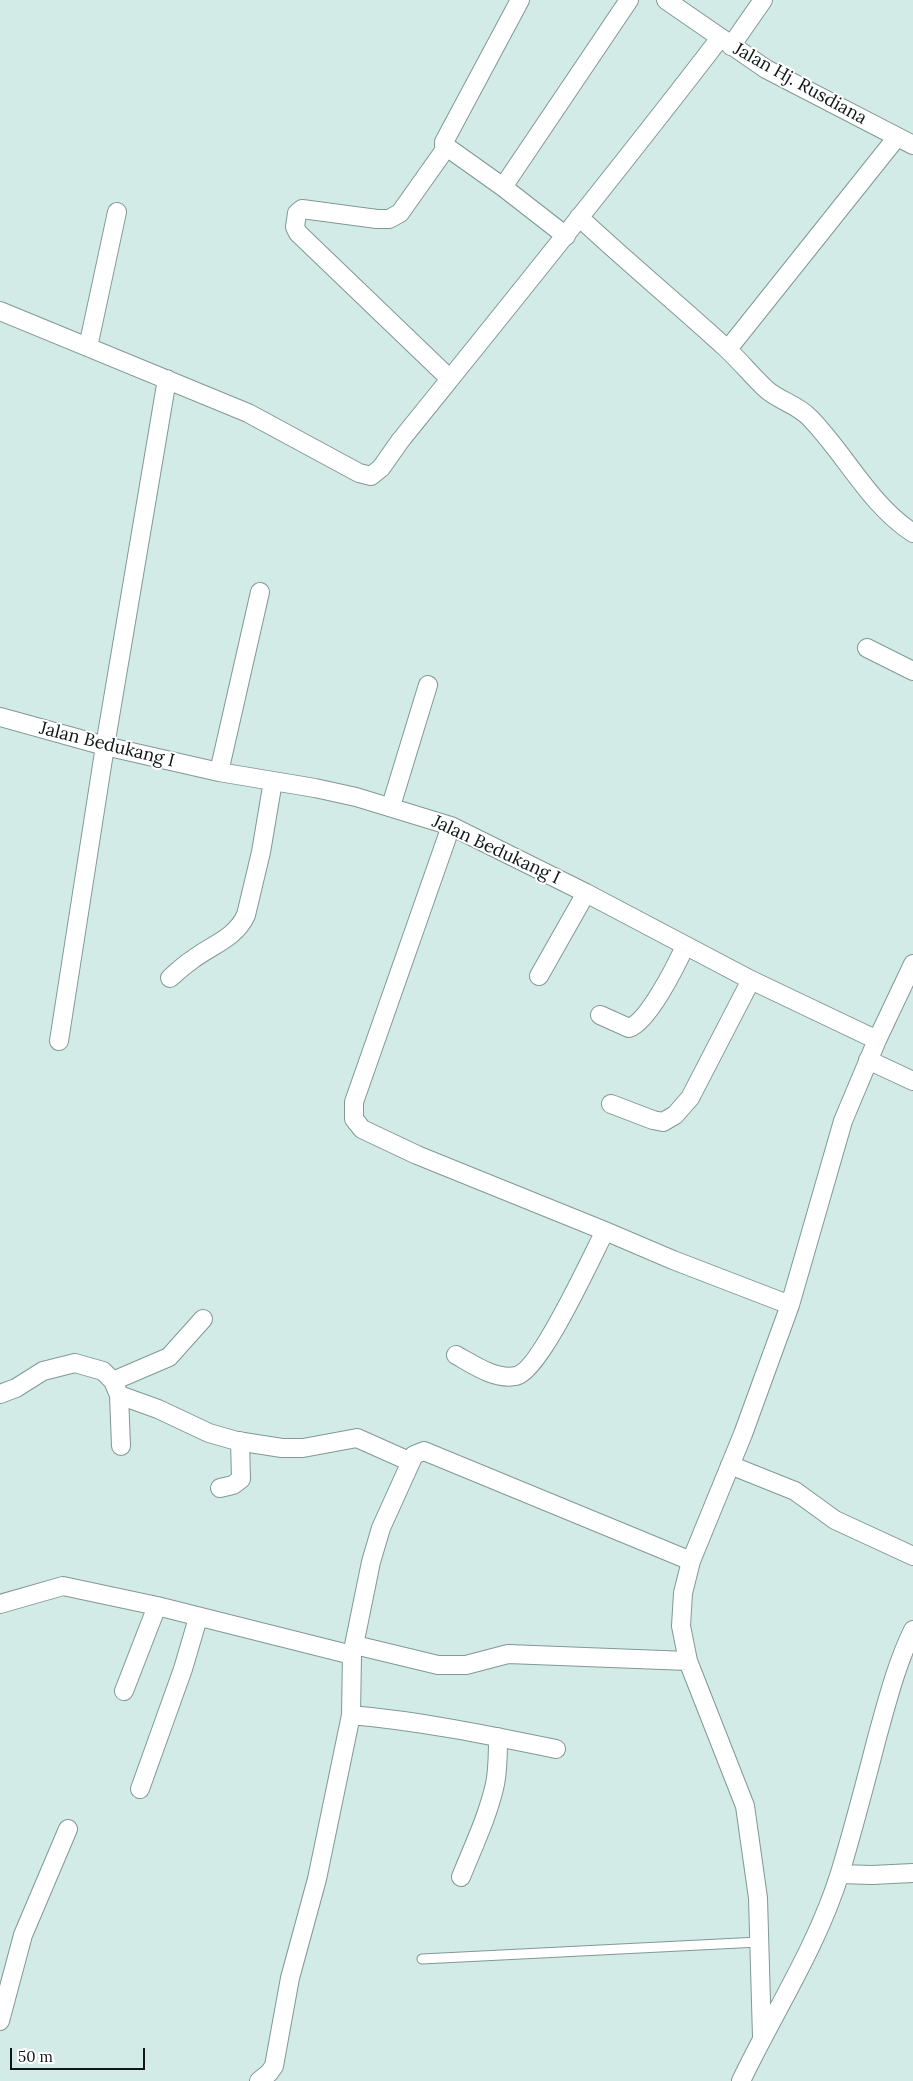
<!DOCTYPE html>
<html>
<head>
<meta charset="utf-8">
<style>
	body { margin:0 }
	#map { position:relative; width:913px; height:2081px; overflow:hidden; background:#d2ebe7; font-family:Lora,serif }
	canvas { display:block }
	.scale { position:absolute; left:10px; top:2048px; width:135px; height:22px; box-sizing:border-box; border:2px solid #0e1716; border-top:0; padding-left:6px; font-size:15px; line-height:18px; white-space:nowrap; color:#0e1716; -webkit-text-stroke:4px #fff; paint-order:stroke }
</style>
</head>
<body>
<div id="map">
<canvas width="913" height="2081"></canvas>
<div class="scale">50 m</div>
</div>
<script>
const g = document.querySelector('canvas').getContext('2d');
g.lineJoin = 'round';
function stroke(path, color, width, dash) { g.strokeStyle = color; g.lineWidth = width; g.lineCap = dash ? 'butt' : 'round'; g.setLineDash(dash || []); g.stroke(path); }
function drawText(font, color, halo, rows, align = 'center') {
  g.font = font + ' Lora,serif'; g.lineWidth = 4; g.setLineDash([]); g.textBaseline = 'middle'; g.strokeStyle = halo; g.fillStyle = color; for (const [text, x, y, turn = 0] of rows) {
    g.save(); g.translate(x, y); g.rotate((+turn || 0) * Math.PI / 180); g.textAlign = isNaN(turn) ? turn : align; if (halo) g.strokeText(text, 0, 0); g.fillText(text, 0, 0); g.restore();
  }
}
const lane = new Path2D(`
	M422 1959 759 1942`);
const street = new Path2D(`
	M520 0 444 142V145L503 187 566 236
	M666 0 766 69 913 145
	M731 46 763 0
	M446 148 400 213 389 219H377L302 209 297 213 295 227 298 233 450 379
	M503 187 629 0
	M579 217C627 262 678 304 726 348 740 361 752 376 766 389 779 401 797 404 810 418 846 455 869 504 913 533
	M0 311 248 413 359 473 371 476 381 468 400 441C508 307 616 174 720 38
	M88 347 117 212
	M728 349 897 137
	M867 648 913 671
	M0 717 105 746 219 772 315 788 356 797 451 826 586 893 751 980 877 1040
	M219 772 260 592
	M391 806 428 685
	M451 826 354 1102V1119L362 1129 417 1155 605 1231 673 1260 790 1305
	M539 976 586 893
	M170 978C177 972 184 965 192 960 211 945 235 939 246 915L261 852 273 781
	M600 1015 629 1028C648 1022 676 966 685 946
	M59 1041 105 746 167 379
	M868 1060 913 1081
	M611 1104 653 1120 663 1122 675 1115 690 1098 751 980
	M456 1355C474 1365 495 1380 516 1376 540 1371 592 1256 605 1231
	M113 1381 169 1357 203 1319
	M0 1394 16 1388 43 1371 75 1363 103 1371 113 1381 119 1395 121 1446
	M119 1395 158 1409 209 1433 237 1441 282 1448H303L357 1438 411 1462
	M730 1465 795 1491 835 1520 913 1556
	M220 1488 233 1485 241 1479 240 1441
	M0 1604 63 1586 157 1606 352 1655
	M355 1645 438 1665H466L508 1654 688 1661
	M124 1691 157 1606
	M351 1715C420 1721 488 1735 556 1749
	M140 1789 183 1669 198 1618
	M840 1874 872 1875 913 1873
	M461 1877C473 1847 488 1816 495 1784 498 1769 498 1753 498 1737
	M0 2021 23 1935 68 1829
	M762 2037 758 1898 745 1806 688 1661 681 1626 683 1593 691 1561 743 1434 790 1305 843 1121 877 1040 913 964
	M259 2081 269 2073 274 2066 290 1978 317 1879 351 1715 352 1655 371 1562 381 1528 414 1455 424 1451 691 1561
	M741 2081C774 2012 817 1947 840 1873 854 1827 866 1780 878 1734 888 1698 897 1663 913 1630`);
const streetNames = [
	["Jalan Hj. Rusdiana",800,84,29],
	["Jalan Bedukang I",107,745,14],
	["Jalan Bedukang I",496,850,25]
];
stroke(lane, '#819895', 11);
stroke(street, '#819895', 20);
stroke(lane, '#fff', 9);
stroke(street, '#fff', 18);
drawText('18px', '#0e1716', '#fff', streetNames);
</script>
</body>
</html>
